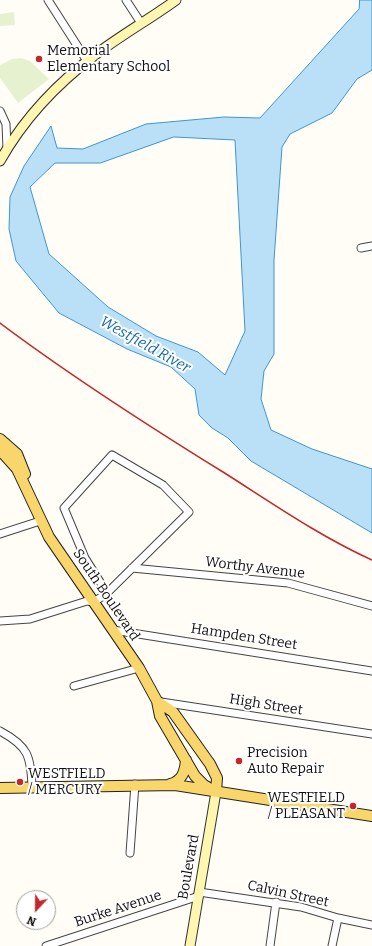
<!DOCTYPE html>
<html>
<head>
<meta charset="utf-8">
<style>
	body { margin:0 }
	#map { position:relative; width:372px; height:946px; overflow:hidden; background:#fffdf5; font-family:Bitter,serif }
	canvas { display:block }
	.north { position:absolute; left:16px; top:890px; width:40px; height:40px; box-sizing:border-box; background:#fff; border:1px solid #a0a0a0; border-radius:50%; rotate:202deg; font-size:11px; font-weight:700; line-height:16px; text-align:center; color:#111 }
	.north::after { content:''; display:block; margin:auto; width:14px; height:18px; background:#c4262e; clip-path:polygon(50% 0,100% 100%,50% 72%,0 100%) }
</style>
</head>
<body>
<div id="map">
<canvas width="372" height="946"></canvas>
<div class="north">N</div>
</div>
<script>
const g = document.querySelector('canvas').getContext('2d');
g.lineJoin = 'round';
function fill(path, color) { g.fillStyle = color; g.fill(path, 'evenodd'); }
function stroke(path, color, width, dash) { g.strokeStyle = color; g.lineWidth = width; g.lineCap = dash ? 'butt' : 'round'; g.setLineDash(dash || []); g.stroke(path); }
function drawText(font, color, halo, rows, align = 'center') {
  g.font = font + ' Bitter,serif'; g.lineWidth = 4; g.setLineDash([]); g.textBaseline = 'middle'; g.strokeStyle = halo; g.fillStyle = color; for (const [text, x, y, turn = 0] of rows) {
    g.save(); g.translate(x, y); g.rotate((+turn || 0) * Math.PI / 180); g.textAlign = isNaN(turn) ? turn : align; if (halo) g.strokeText(text, 0, 0); g.fillText(text, 0, 0); g.restore();
  }
}
const pitch = new Path2D(`
	M14 12 15 25 0 26V14Z
	M21 58 30 61 49 79 18 103 0 78V65L12 59Z`);
const water = new Path2D(`
	M360 0H372V70L357 79 332 113 290 134 282 147 274 260V354L264 371 261 399 271 430 312 449 372 469V533L251 461 228 438 212 428 199 415 195 389 171 367 127 349 59 313 16 261 9 229 10 197 24 166 51 126 57 148 83 149 146 124 224 117 260 118 359 9ZM174 137 235 140 245 331 225 375 198 352 156 336 108 307 49 254 30 187 55 163H100Z`);
const minor = new Path2D(`
	M48 0 87 61
	M126 0 141 23
	M0 111 6 124 7 149
	M361 248 372 246
	M0 534 40 521
	M132 568 288 583 372 606
	M0 621 30 619 87 601 94 602 107 593 189 512 163 485 112 455 64 508 85 558 107 593
	M113 630 372 671
	M74 686 139 668
	M161 702 372 734
	M0 731C28 746 31 756 32 787
	M130 853 135 784
	M199 892 301 907 338 918 372 925
	M46 946 199 896
	M270 946 276 902
	M332 946 338 918`);
const secondary = new Path2D(`
	M0 161C23 120 58 83 95 55 121 35 150 19 176 0
	M190 946 216 792`);
const primary = new Path2D(`
	M0 439 17 454 25 474
	M0 450 17 469 49 537 139 668 157 701 160 716 195 776 204 785 216 792
	M157 701 173 712 210 764 217 778 216 792
	M170 784C182 781 185 772 186 760
	M0 788 175 785 372 816`);
const rail = new Path2D(`
	M0 323C72 377 147 425 223 472 272 503 319 536 372 560`);
const markers = [
	[39,59,4,"#c4262e"],
	[239,761,4,"#c4262e"],
	[20,782,4,"#c4262e"],
	[353,806,4,"#c4262e"]
];
const poiNames = [
	["Memorial",47,51],
	["Elementary School",47,67],
	["Precision",247,753],
	["Auto Repair",247,769],
	["WESTFIELD",28,774],
	["/ MERCURY",28,790],
	["WESTFIELD",345,798,"right"],
	["/ PLEASANT",345,814,"right"]
];
const streetNames = [
	["Worthy Avenue",255,568,7],
	["South Boulevard",106,595,56],
	["Hampden Street",244,637,9],
	["High Street",266,705,9],
	["Boulevard",189,867,-80],
	["Calvin Street",288,894,12],
	["Burke Avenue",118,909,-18]
];
const waterNames = [
	["Westfield River",145,345,29]
];
fill(pitch, '#e6f2cf');
fill(water, '#b9e0f7');
stroke(water, '#3f96cf', 1);
stroke(minor, '#444', 9);
stroke(secondary, '#333', 11);
stroke(primary, '#222', 12);
stroke(minor, '#fff', 7);
stroke(secondary, '#fff6b0', 9);
stroke(primary, '#f9d66b', 10);
stroke(rail, '#c4262e', 1.5);
for (const [x, y, r, color] of markers) { const dot = new Path2D(); dot.arc(x, y, r, 0, 2 * Math.PI); g.fillStyle = color; g.fill(dot); stroke(dot, '#fff', 1.5); }
drawText('14px', '#111', '#fff', poiNames, 'left');
drawText('14px', '#111', '#fff', streetNames);
drawText('italic 15px', '#1768a6', '#fff', waterNames);
</script>
</body>
</html>
